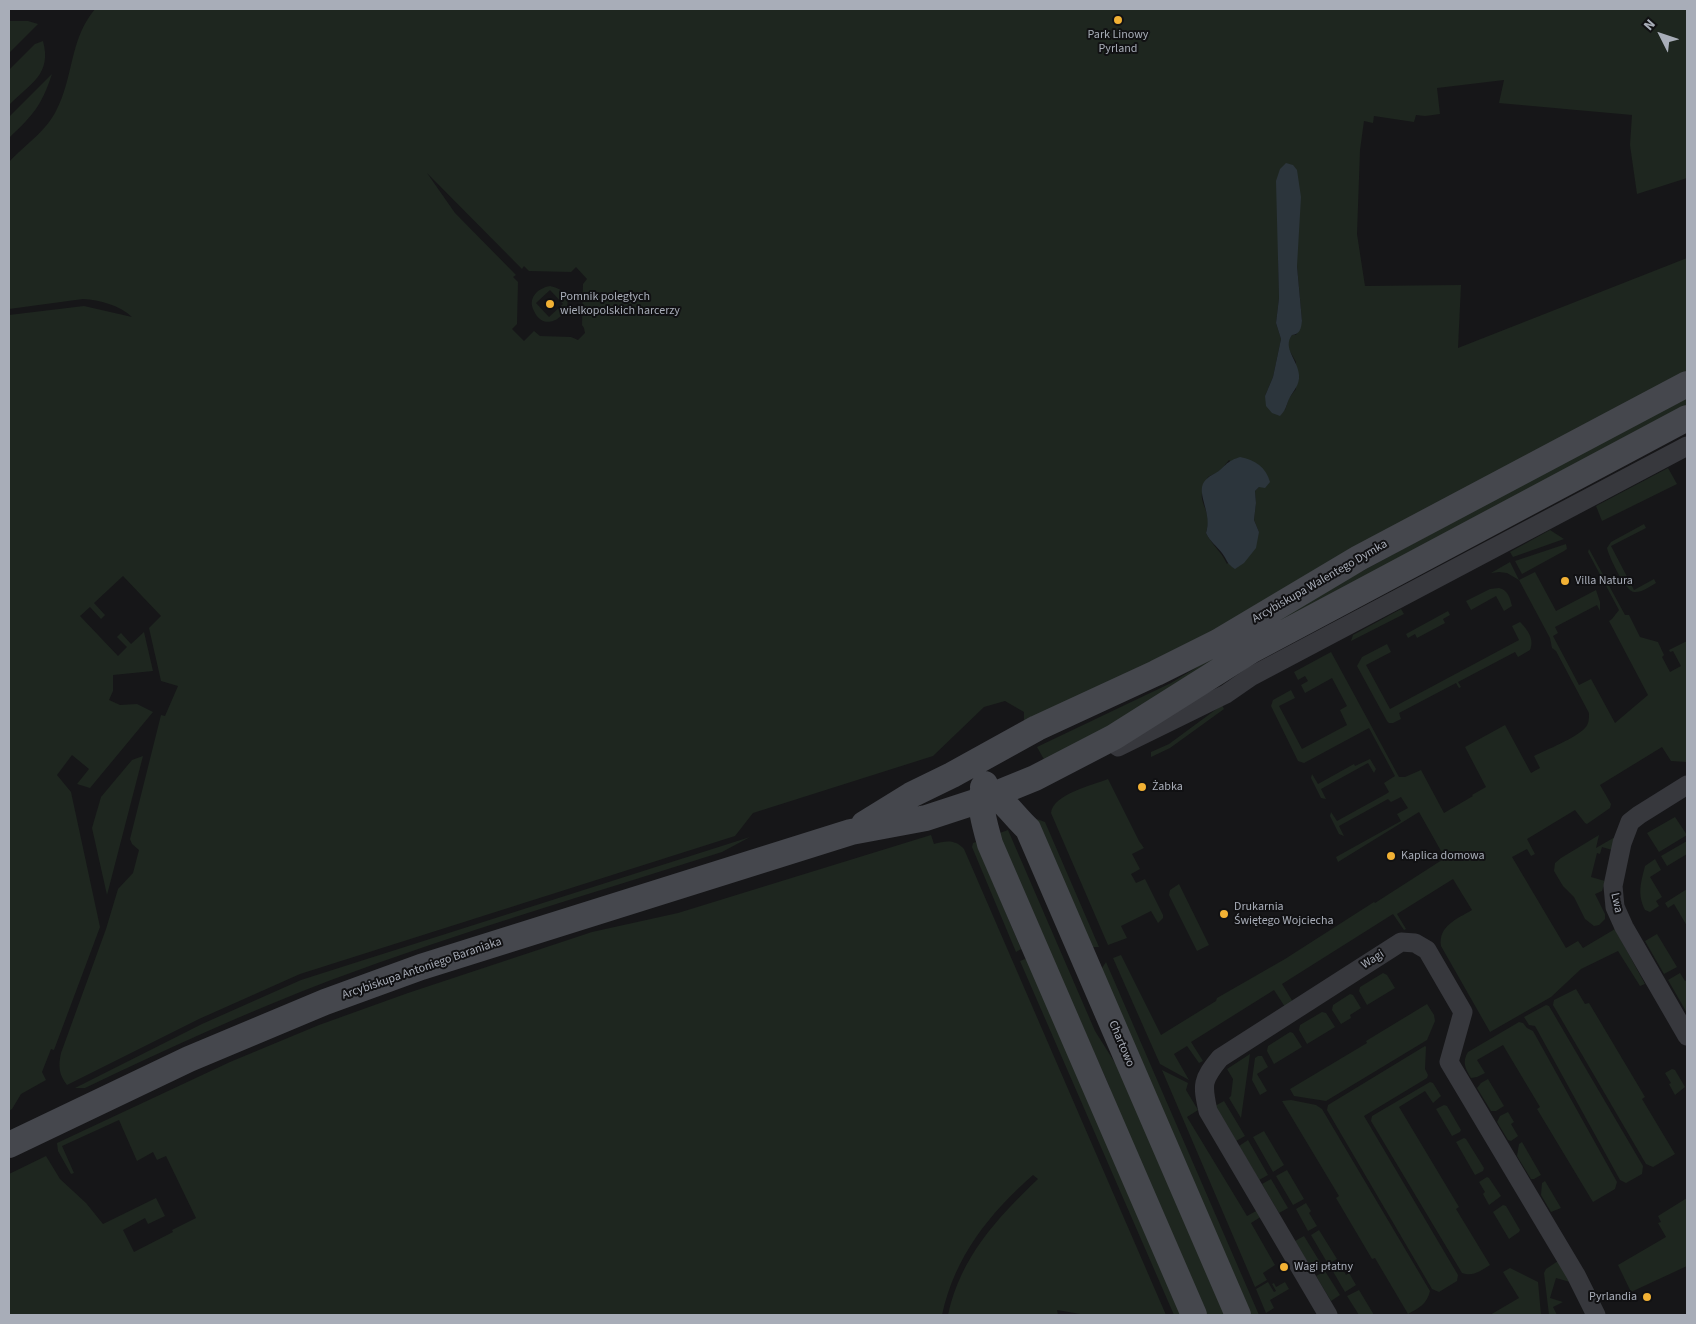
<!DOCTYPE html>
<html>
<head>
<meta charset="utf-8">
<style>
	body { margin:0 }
	#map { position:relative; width:1696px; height:1324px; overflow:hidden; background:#161618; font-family:"Source Sans 3",sans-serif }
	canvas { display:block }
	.frame { position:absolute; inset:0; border:10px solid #a8adb8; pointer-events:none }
	.north { position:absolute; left:1636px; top:10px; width:50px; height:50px; -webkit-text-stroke:4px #111113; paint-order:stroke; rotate:311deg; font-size:14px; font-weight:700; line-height:20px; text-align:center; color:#a8adb8 }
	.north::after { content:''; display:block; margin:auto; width:18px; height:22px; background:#a8adb8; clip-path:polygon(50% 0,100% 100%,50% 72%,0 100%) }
</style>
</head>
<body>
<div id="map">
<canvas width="1696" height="1324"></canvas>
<div class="frame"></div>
<div class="north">N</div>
</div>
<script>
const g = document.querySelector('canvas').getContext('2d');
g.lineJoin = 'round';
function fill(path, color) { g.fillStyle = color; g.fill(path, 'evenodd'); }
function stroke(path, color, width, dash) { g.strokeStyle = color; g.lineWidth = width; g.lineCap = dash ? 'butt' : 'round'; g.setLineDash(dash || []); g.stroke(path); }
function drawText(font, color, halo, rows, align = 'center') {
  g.font = font + ' "Source Sans 3",sans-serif'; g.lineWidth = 4; g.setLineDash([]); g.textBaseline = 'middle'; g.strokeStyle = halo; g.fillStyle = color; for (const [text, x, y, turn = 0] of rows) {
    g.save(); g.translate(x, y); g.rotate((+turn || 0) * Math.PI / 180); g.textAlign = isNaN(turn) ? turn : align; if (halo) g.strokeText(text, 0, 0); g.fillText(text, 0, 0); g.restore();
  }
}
const green = new Path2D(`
	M95 9H1687V178L1637 194 1630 145 1632 115 1499 103 1504 80 1437 88 1440 114 1425 116 1416 115 1414 122 1374 116 1373 123 1364 121 1360 150 1357 234 1365 286 1461 285 1458 348 1687 258V374L1236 622 1027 725 1024 720V712L1005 701 984 707 933 756 753 813 735 836 300 974 199 1019 67 1085C59 1075 58 1066 61 1053L106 929 118 889 133 873 139 850 132 844 130 839 161 715 165 716 178 686 161 681 149 628 161 616 123 576 94 603 105 615 101 619 90 607 80 616 118 656 127 647 117 637 121 633 131 644 144 632 153 671 113 675V691L109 700 120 705 137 704 153 712 90 788 77 784 89 769 72 755 57 775 71 792 100 927 54 1050 51 1049 42 1072 46 1080 21 1094 12 1109 9 1111V315L84 306 132 317C119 305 100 300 83 299L9 309V162C24 146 46 131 56 111 74 77 69 40 95 9ZM427 173 522 269 524 266 529 271 571 272 576 267 587 279 583 284 582 325 584 328 585 333 578 340 571 337 540 336 534 331 524 341 512 329 517 324 518 282 513 277 516 275 455 213ZM1278 240 1297 266 1302 321 1296 335H1292L1288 340 1287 346 1296 362V389L1289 398 1285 410 1265 396 1273 377 1281 339 1276 323 1279 298ZM1229 460 1259 487 1255 491 1256 503 1254 520 1259 532 1227 564C1221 551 1212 545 1206 533 1213 514 1200 505 1202 493 1203 488 1206 482 1208 477L1220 471Z
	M9 21H28L38 24 9 53Z
	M43 41C52 74 31 83 9 105V70L35 44Z
	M52 74C41 107 33 115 9 138V117Z
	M550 286C592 295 548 343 534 311 527 298 538 288 550 286ZM550 290 563 304 549 317 536 303Z
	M1687 395V407L1046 763 1037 747 1171 683 1285 613Z
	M1668 468 1677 484 1602 521 1596 506Z
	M1644 524 1646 528 1611 546 1634 590 1654 579 1656 583C1649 587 1641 593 1634 592 1625 591 1609 557 1607 548L1611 542Z
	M1550 530 1564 539 1513 557 1510 552Z
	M1566 544 1567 549 1564 551 1522 574 1515 561Z
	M1589 549 1625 615H1629L1640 637 1658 642 1664 655 1662 657 1670 672 1681 666 1673 651 1670 652 1669 650 1687 641V762L1671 761 1662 747 1600 785 1611 804 1610 808 1587 824 1585 823 1575 810 1527 839 1535 854 1531 856 1527 849 1512 857 1566 948 1578 941 1583 948 1615 929 1645 984 1640 986 1618 951 1581 969 1551 997 1490 1032 1441 946C1438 926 1457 919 1472 910L1453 879 1397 914 1406 929 1404 930 1393 914 1282 984 1293 1002 1285 1007 1274 990 1191 1042 1203 1061 1199 1063 1187 1046 1174 1054 1189 1080 1160 1064 1113 958 1121 955 1161 1035 1216 1001 1217 998 1285 959 1374 902 1375 903 1445 858 1419 812 1338 862 1336 857 1401 821 1397 814 1408 808 1401 797 1391 802 1388 799 1339 826 1344 836 1339 834 1330 816 1331 812 1337 821 1386 794 1389 792 1384 783 1395 776 1369 728 1304 763 1298 761 1271 706 1273 700 1291 690 1295 698 1279 706 1302 749 1347 725 1340 710 1347 706 1332 678 1305 693 1301 685 1308 681 1305 676 1298 680 1294 672 1331 652 1399 777H1405L1421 770 1444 813 1473 796 1472 795 1486 787 1465 747 1505 725 1531 773 1540 768 1534 756C1546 750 1576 738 1585 728 1589 724 1589 719 1589 713L1556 651 1552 648 1550 638 1519 580 1507 573 1499 572 1491 573 1510 562 1519 580 1535 572 1556 611 1596 590 1600 602V611L1597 605 1555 627 1558 633 1553 636 1579 685 1591 679 1615 723 1648 695 1609 621 1612 619 1619 610 1588 552Z
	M1499 588C1508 590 1510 598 1512 606L1504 611 1496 596 1471 610 1466 601 1490 589Z
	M1401 609 1404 614 1351 641 1353 635Z
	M1448 611 1450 615 1443 619 1445 623 1417 638 1415 634 1408 638 1406 634Z
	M1520 622C1527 629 1535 639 1530 650L1518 657 1515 652 1458 682 1461 687 1459 688 1456 683 1399 713 1401 719 1393 723H1389L1387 721 1357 666 1362 657 1387 644 1391 652 1366 665 1390 709 1519 640 1512 626Z
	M1222 705 1224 709 1170 748 1151 757V752L1169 744Z
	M143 756 107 895 92 828 101 797 132 760Z
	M1370 759 1376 769 1374 773 1368 763 1321 789 1326 799 1321 798 1311 778 1312 774 1318 784 1354 764 1355 766Z
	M1108 779 1139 841 1144 848 1132 854 1140 869 1131 874 1136 883 1145 879 1163 915V918L1158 923 1151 911 1121 926 1127 938 1108 945 1051 813C1053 794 1093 785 1108 779Z
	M1675 817 1687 835 1659 852 1647 833Z
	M1037 819 1045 822 1099 947H1092L1038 825Z
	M1008 830 1095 1031 1117 1066 1228 1315H1205L1108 1090 1110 1088 997 834Z
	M931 835 934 844C945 841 955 839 964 849L1166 1315H1086L1057 1310 1058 1315H948C960 1258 997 1218 1038 1179L1033 1175C989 1214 955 1256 942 1315H9V1174L46 1156 60 1179 86 1203 103 1224 156 1198 165 1216 148 1224 145 1218 123 1230 134 1252 173 1232 172 1230 196 1218 166 1156 157 1160 153 1152 137 1161 119 1120 62 1146 74 1173 71 1174 58 1151 57 1143 230 1062 319 1025 408 993 592 932 678 913Z
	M1599 835 1596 848 1615 837 1612 850 1602 847 1600 854 1597 853 1591 877 1605 881 1602 891 1595 894 1605 914V919L1599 925 1594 926 1585 919 1574 897 1563 886 1554 871 1555 863 1561 858Z
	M750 837 722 852C591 894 459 932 331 980 247 1012 166 1049 85 1088H75L202 1024 301 980Z
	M1687 841V854L1667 866 1661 856Z
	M976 842 1021 949 1016 952 972 847 973 843Z
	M1655 859 1661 870 1650 877 1662 897 1656 901 1659 906 1650 912 1645 910C1637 894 1641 882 1645 866Z
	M1179 884 1209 945 1197 951 1169 895 1170 890Z
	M1687 889V926L1674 904 1668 908 1665 903Z
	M1657 934 1677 967 1664 974 1645 941Z
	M1025 959 1030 960 1184 1315H1174L1020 961Z
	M1106 962 1259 1315H1249L1100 971Z
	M1383 973 1387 975 1395 988 1367 1005 1359 991 1360 987Z
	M1680 973 1685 981 1687 980V1013L1668 980Z
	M1576 989 1585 1004 1589 1003 1645 1097 1642 1099 1675 1154 1653 1167 1646 1164 1553 1005 1554 1000Z
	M1350 994 1353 995 1361 1008 1350 1015 1351 1018 1341 1024 1332 1010 1333 1005Z
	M1427 1004 1434 1015 1435 1021 1427 1040 1326 1101 1294 1096 1290 1089 1367 1043 1366 1041Z
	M1546 1005 1549 1006 1643 1166 1642 1174 1626 1183 1620 1180 1535 1026 1529 1025 1524 1017Z
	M1322 1012 1326 1013 1335 1027 1307 1044 1299 1030 1300 1025Z
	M1519 1022 1523 1023 1527 1028 1533 1031 1617 1182 1615 1189 1593 1202 1537 1109 1540 1107 1503 1045 1477 1060 1485 1073 1477 1077 1471 1078C1465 1068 1462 1062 1468 1052Z
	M1290 1032 1293 1033 1302 1047 1274 1064 1267 1051 1268 1046Z
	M1425 1046 1426 1047 1425 1069 1428 1075 1427 1078 1364 1116 1458 1275 1457 1281 1439 1292 1432 1289 1327 1110 1328 1105Z
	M1250 1054 1241 1118 1229 1098 1231 1096 1233 1079 1227 1069Z
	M1258 1056H1262L1268 1067 1257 1074 1267 1091 1260 1095 1252 1080 1255 1058Z
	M1672 1069 1675 1070 1685 1087 1675 1095 1669 1084 1671 1083 1665 1073Z
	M1162 1070 1188 1083 1186 1090 1198 1110 1187 1117 1247 1216 1258 1210 1262 1216 1251 1223 1275 1265 1263 1273 1267 1280 1255 1287Z
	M1488 1079 1504 1106 1496 1111H1491L1477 1088 1481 1083Z
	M1430 1082 1433 1083 1441 1096 1433 1103 1425 1091 1399 1107 1459 1207 1456 1209 1490 1265C1480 1271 1473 1277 1462 1273L1371 1121 1372 1116Z
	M1291 1100 1316 1105 1322 1109 1430 1291C1427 1304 1419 1308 1408 1314L1375 1258 1372 1259 1336 1198 1339 1196 1282 1101Z
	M1224 1101 1245 1136 1236 1141 1215 1106Z
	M1444 1105 1447 1106 1461 1130 1460 1132 1452 1136 1436 1109Z
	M1508 1112 1514 1122 1511 1124 1518 1136 1511 1141 1508 1140 1497 1122 1500 1116Z
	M1264 1131 1284 1165 1273 1172 1253 1137Z
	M1464 1138 1466 1139 1484 1168 1483 1171 1475 1175 1456 1142Z
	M1248 1140 1268 1175 1259 1180 1239 1146Z
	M1522 1142 1541 1175 1534 1179H1531L1517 1156 1519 1144Z
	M1287 1170 1304 1199 1293 1205 1276 1176Z
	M1487 1177 1489 1178 1501 1196 1489 1205 1483 1194 1485 1192 1479 1182Z
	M1271 1179 1288 1208 1279 1213 1262 1184Z
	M1545 1181 1561 1208 1551 1212 1541 1195 1542 1183Z
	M1687 1198V1266L1631 1292 1618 1265 1666 1237 1658 1223 1661 1222 1658 1216Z
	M1306 1203 1311 1211 1309 1213 1317 1226 1308 1231 1296 1209Z
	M1503 1205 1506 1206 1520 1230 1519 1232 1509 1239 1493 1212Z
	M1319 1230 1337 1259 1328 1264 1311 1235Z
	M1304 1236 1323 1267 1314 1273 1295 1241Z
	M1558 1261 1570 1282 1556 1278 1550 1298 1563 1302 1553 1307 1557 1315H1549L1544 1273 1546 1269Z
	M1339 1263 1346 1275 1349 1273 1356 1285 1345 1292 1331 1268Z
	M1510 1268 1538 1282 1541 1315H1490L1519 1298 1503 1272Z
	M1325 1271 1340 1295 1331 1301 1316 1276Z
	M1268 1282 1274 1292 1276 1291 1272 1284 1274 1283 1276 1287 1285 1282 1289 1289 1270 1300 1274 1308 1266 1313 1256 1289Z
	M1359 1290 1374 1315H1359L1347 1296Z`);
const water = new Path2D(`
	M1286 163 1293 165 1297 170 1301 197 1297 266 1302 321C1301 329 1300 334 1292 335 1282 348 1298 360 1299 375 1300 385 1293 391 1289 399 1286 406 1286 410 1280 416L1272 413 1266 406 1265 396 1273 377 1281 339 1276 323 1279 298 1276 181 1280 169Z
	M1240 457C1255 460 1266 467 1270 482L1265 488 1259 487 1255 491 1256 503 1254 520 1259 532 1256 548 1244 563 1235 569C1226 563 1228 561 1222 553 1216 545 1211 543 1206 533 1213 514 1196 494 1204 482 1208 476 1215 474 1220 470 1228 463 1228 461 1240 457Z`);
const street = new Path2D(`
	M1118 747 1226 694 1252 676 1687 446
	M1687 785 1639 815 1630 822 1622 843 1613 886 1615 907 1624 927 1687 1036
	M1328 1315 1208 1111C1202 1084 1202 1080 1220 1058L1401 942 1415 943 1427 950 1463 1012 1449 1062 1576 1275 1596 1315`);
const secondary = new Path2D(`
	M985 784C977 804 985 824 990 844L1194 1315
	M983 787C1002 797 1013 815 1028 829L1238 1315
	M864 824 911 795 952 775 1037 728 1156 673 1218 642 1359 558 1687 384
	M9 1145 189 1059 325 1002 421 967 851 832 926 818 981 800 1035 778 1114 737 1252 650 1687 418`);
const markers = [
	[1118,20,5,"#f2b134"],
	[550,304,5,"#f2b134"],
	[1565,581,5,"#f2b134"],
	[1142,787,5,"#f2b134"],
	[1391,856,5,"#f2b134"],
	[1224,914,5,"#f2b134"],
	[1284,1267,5,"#f2b134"],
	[1647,1297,5,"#f2b134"]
];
const poiNames = [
	["Park Linowy",1118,35,"center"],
	["Pyrland",1118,49,"center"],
	["Pomnik poległych",560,297],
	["wielkopolskich harcerzy",560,311],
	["Villa Natura",1575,581],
	["Żabka",1152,787],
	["Kaplica domowa",1401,856],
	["Drukarnia",1234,907],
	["Świętego Wojciecha",1234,921],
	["Wagi płatny",1294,1267],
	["Pyrlandia",1637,1297,"right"]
];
const streetNames = [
	["Arcybiskupa Walentego Dymka",1320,582,-30],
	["Lwa",1616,903,77],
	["Wagi",1373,960,-33],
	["Arcybiskupa Antoniego Baraniaka",422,969,-19],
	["Chartowo",1121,1044,67]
];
fill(green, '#1e261f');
fill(water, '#2c353c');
stroke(street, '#37383d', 19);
stroke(secondary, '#45474d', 26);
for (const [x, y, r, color] of markers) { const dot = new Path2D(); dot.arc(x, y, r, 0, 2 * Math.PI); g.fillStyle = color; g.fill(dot); stroke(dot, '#111113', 2); }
drawText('12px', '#a8adb8', '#111113', poiNames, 'left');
drawText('12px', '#a8adb8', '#111113', streetNames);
</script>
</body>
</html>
